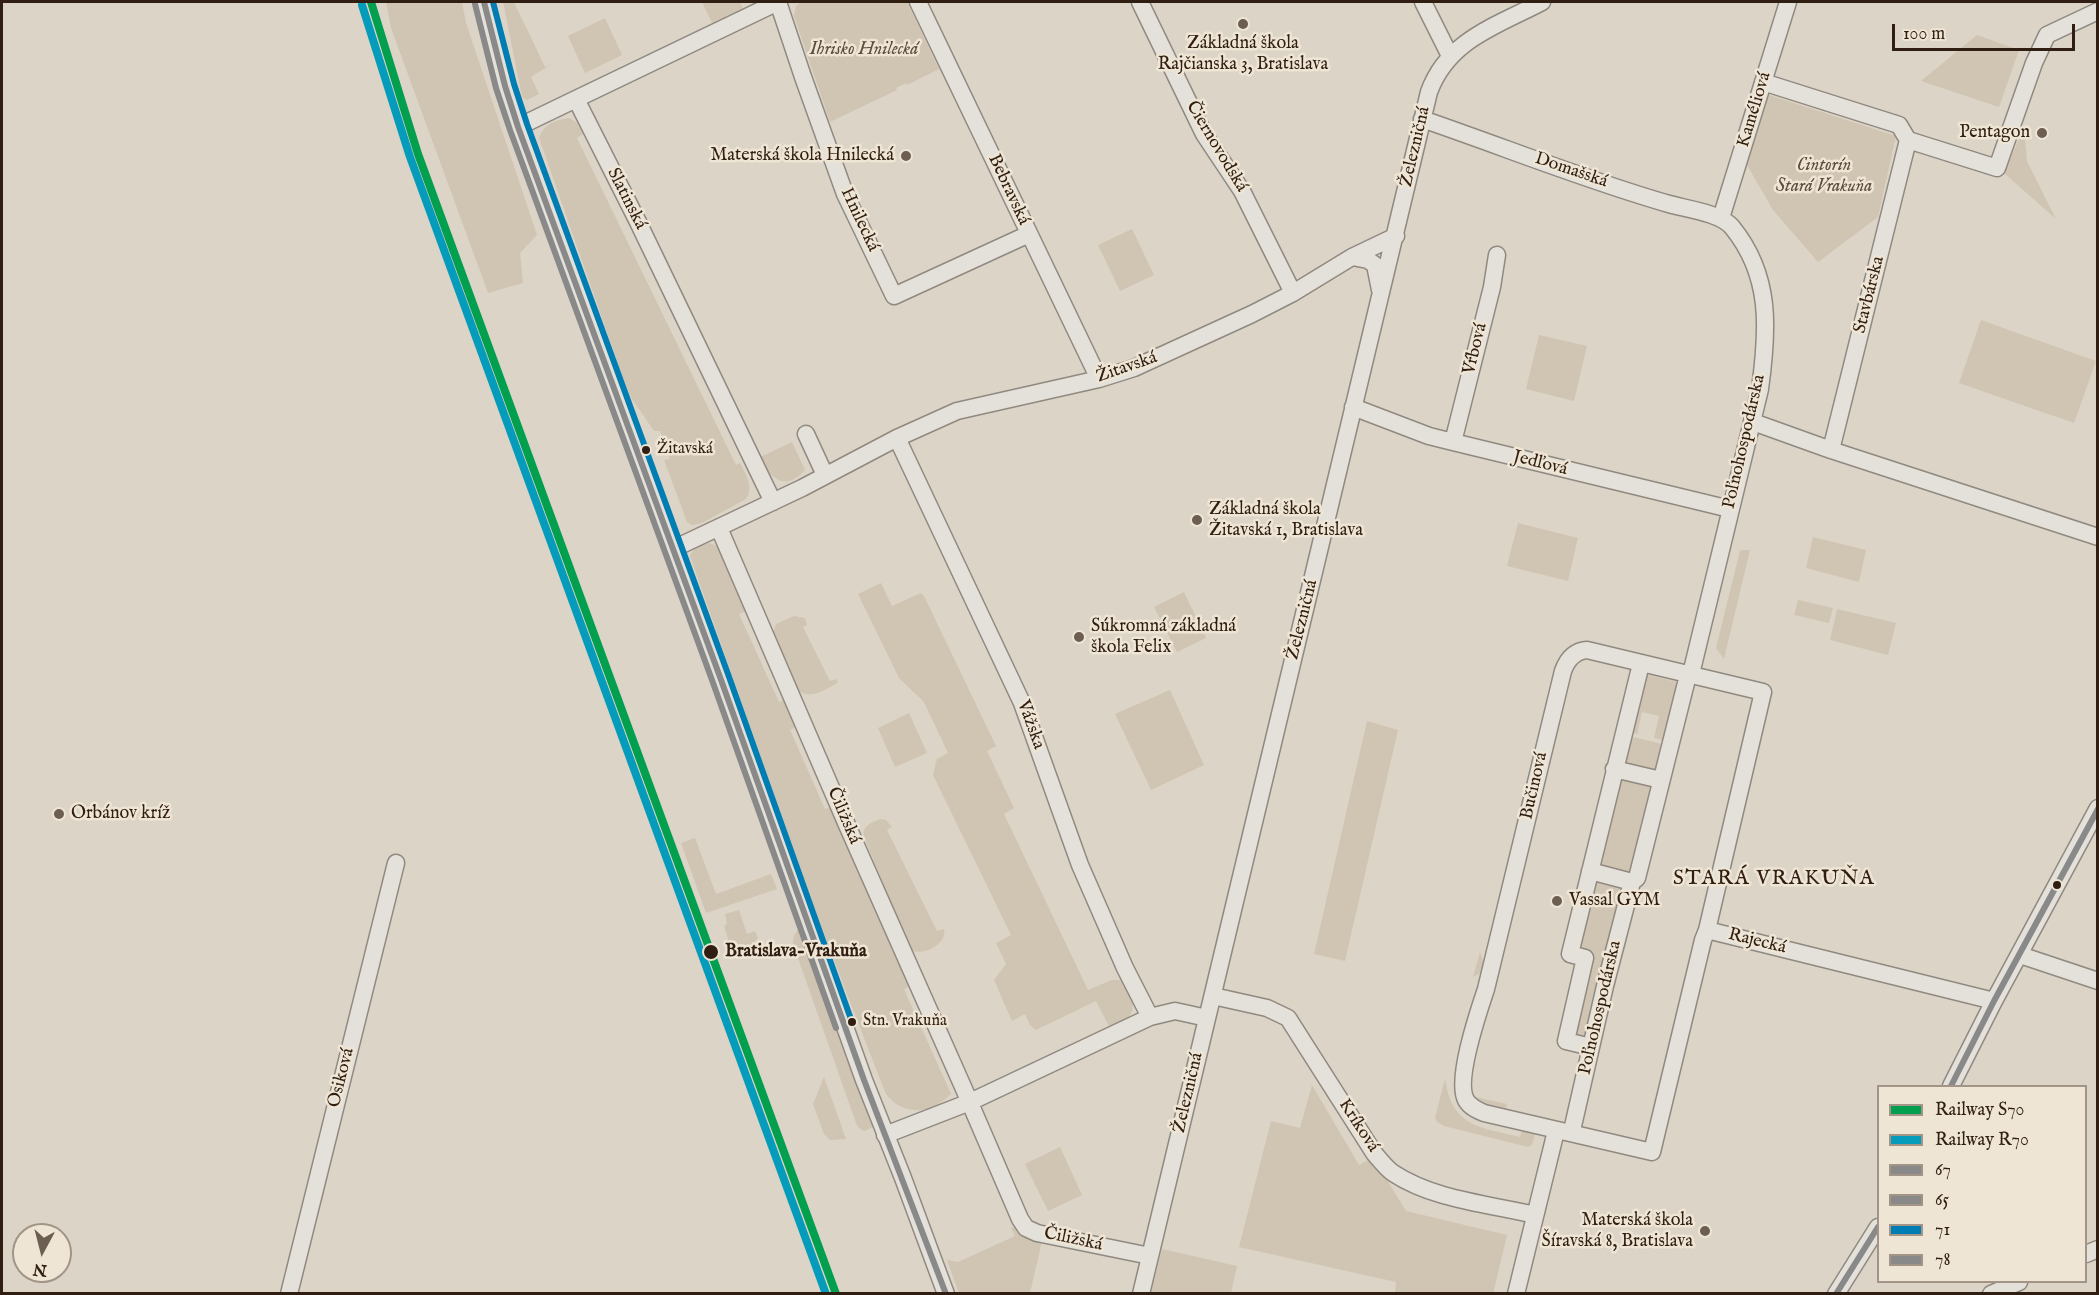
<!DOCTYPE html>
<html>
<head>
<meta charset="utf-8">
<style>
	body { margin:0 }
	#map { position:relative; width:2099px; height:1295px; overflow:hidden; background:#dcd4c7; font-family:"IM FELL English",serif }
	canvas { display:block }
	.frame { position:absolute; inset:0; border:3px solid #2f1e11; pointer-events:none }
	.legend { position:absolute; left:1877px; top:1085px; width:210px; height:198px; box-sizing:border-box; background:#eee5d5; border:2px solid #a29587; margin:0; padding:8px 10px; list-style:none; font-size:18px; color:#2f1e11 }
	.legend li { display:flex; align-items:center; gap:12px; height:30px }
	.legend b { width:30px; border:2px solid #a29587 }
	.north { position:absolute; left:12px; top:1223px; width:60px; height:60px; box-sizing:border-box; background:#eee5d5; border:2px solid #a29587; border-radius:50%; rotate:187deg; font-size:16px; font-weight:700; line-height:24px; text-align:center; color:#2f1e11 }
	.north::after { content:''; display:block; margin:auto; width:21px; height:27px; background:#6c5e51; clip-path:polygon(50% 0,100% 100%,50% 72%,0 100%) }
	.scale { position:absolute; left:1892px; top:24px; width:183px; height:27px; box-sizing:border-box; border:3px solid #2f1e11; border-top:0; padding-left:8px; font-size:18px; line-height:21px; white-space:nowrap; color:#2f1e11; -webkit-text-stroke:4px #eee5d5; paint-order:stroke }
</style>
</head>
<body>
<div id="map">
<canvas width="2099" height="1295"></canvas>
<div class="frame"></div>
<ul class="legend">
<li><b style="height:8px;background:#029f4e"></b>Railway S70</li>
<li><b style="height:8px;background:#059bbb"></b>Railway R70</li>
<li><b style="height:8px;background:#898989"></b>67</li>
<li><b style="height:8px;background:#898989"></b>65</li>
<li><b style="height:8px;background:#007db3"></b>71</li>
<li><b style="height:8px;background:#898989"></b>78</li>
</ul>
<div class="north">N</div>
<div class="scale">100 m</div>
</div>
<script>
const g = document.querySelector('canvas').getContext('2d');
g.lineJoin = 'round';
function fill(path, color) { g.fillStyle = color; g.fill(path, 'evenodd'); }
function stroke(path, color, width, dash) { g.strokeStyle = color; g.lineWidth = width; g.lineCap = dash ? 'butt' : 'round'; g.setLineDash(dash || []); g.stroke(path); }
function drawText(font, color, halo, rows, align = 'center') {
  g.font = font + ' "IM FELL English",serif'; g.lineWidth = 5; g.setLineDash([]); g.textBaseline = 'middle'; g.strokeStyle = halo; g.fillStyle = color; for (const [text, x, y, turn = 0] of rows) {
    g.save(); g.translate(x, y); g.rotate((+turn || 0) * Math.PI / 180); g.textAlign = isNaN(turn) ? turn : align; if (halo) g.strokeText(text, 0, 0); g.fillText(text, 0, 0); g.restore();
  }
}
const green = new Path2D(`
	M386 2H462L466 23 537 235 520 253 523 283 488 293 391 28Z
	M503 2H514L545 67 553 63 531 77 539 94 527 100 522 97Z
	M702 2H740L743 8 712 23Z
	M801 2H907L939 69 907 85 906 83 896 88 897 90 830 122 794 16 796 6Z
	M605 18 622 55 585 73 568 36Z
	M1977 35 2019 50 1999 107 1921 81Z
	M1769 95 1896 136 1878 217 1818 262 1773 210 1747 165Z
	M569 118 576 122 583 134 577 138 736 465 740 463C746 475 754 487 746 499L702 523 692 525 687 522 664 460 670 459 660 431H654L630 396 623 378 539 138C544 124 555 120 569 118Z
	M2024 128 2027 161 2056 219 2004 173Z
	M1132 229 1154 275 1120 291 1098 245Z
	M1981 320 2096 361 2074 423 1959 383Z
	M1539 335 1587 346 1574 401 1526 389Z
	M792 442 805 470C785 492 770 479 760 457Z
	M1518 523 1578 538 1568 581 1507 566Z
	M1813 537 1866 550 1859 582 1806 568Z
	M710 543 723 549 748 610 739 614 779 702 787 699 799 725 790 730 825 809 834 806 912 985 904 989 951 1094C946 1098 941 1103 935 1106 917 1115 895 1109 885 1092L813 906 690 556 695 547Z
	M1743 550H1750L1724 659 1716 648 1740 551Z
	M881 583 892 606 921 593 925 598 996 746 987 751 1014 808 1004 814 1088 990 1112 980H1122C1137 1006 1139 1014 1111 1030L1096 1001 1036 1030 1030 1025 1025 1014 1012 1021 994 980 1006 964 996 943 1011 935 933 775 937 759 948 753 924 702 899 678 858 594Z
	M1184 592 1206 638 1177 652 1154 607Z
	M1798 600 1833 608 1829 623 1794 615Z
	M1837 609 1896 623 1888 655 1830 640Z
	M794 616 805 618 807 625 803 627 830 681 836 679 838 682 836 684C824 690 809 701 797 689L773 635 776 624Z
	M1644 674 1681 683 1667 741 1654 738 1659 716 1642 712 1637 734 1631 732Z
	M1170 690 1204 765 1151 790 1115 714Z
	M909 713 927 753 895 767 878 728Z
	M1367 721 1398 730 1345 961 1314 954Z
	M1629 736 1666 745 1589 1044 1569 1038 1588 954 1574 951Z
	M880 819 886 820 892 827 887 830 936 929 937 931 944 929C948 944 921 958 910 949L864 837C862 826 871 823 880 819Z
	M695 838 716 894 771 874 777 889 706 913 681 843Z
	M739 910 747 934 755 931 758 938 749 947 746 958 729 942 724 926 727 924 725 914Z
	M803 925 874 1127 864 1131 859 1128 856 1123 793 944C793 935 796 931 803 925Z
	M1480 952 1484 964 1481 973 1473 977Z
	M824 1077 846 1139 830 1140 824 1134 813 1104Z
	M1445 1079C1452 1127 1479 1127 1520 1137L1523 1128 1536 1131 1532 1145 1528 1147 1444 1126 1437 1122 1435 1118Z
	M1312 1085 1359 1165 1370 1159 1387 1180 1406 1211 1507 1235 1493 1294 1395 1293 1396 1282 1239 1247 1271 1121 1300 1128Z
	M1471 1096 1507 1104 1505 1111 1479 1104Z
	M1060 1147 1082 1195 1048 1211 1025 1164Z
	M1015 1227 1042 1241 1030 1293H959L947 1260 958 1262 1015 1236 1011 1228Z
	M1162 1249 1237 1266 1231 1293H1151Z`);
const minor = new Path2D(`
	M484 2 505 86 518 127 720 677 864 1080 903 1178 946 1294
	M778 2 803 77 845 194 894 296 1029 234
	M918 2 1099 379
	M1140 2 1204 134 1242 191 1293 293
	M1423 2 1450 56
	M1763 82 1899 125 1908 140
	M1422 119C1504 147 1585 180 1669 204 1687 209 1720 213 1732 227 1772 276 1768 330 1760 389L1691 674
	M518 127 576 99
	M1721 218 1788 2
	M1352 257 1368 260 1375 265 1380 290
	M1353 407 1429 436 1453 442 1730 509
	M1753 422 1831 450 2098 537
	M806 434 825 475
	M897 438 1022 703 1080 865 1125 968 1150 1017
	M1453 442 1492 287 1497 255
	M1831 450 1908 140 1997 168 2034 63 2047 35 2098 11
	M773 502 638 222 576 99 778 2
	M719 528 847 825 964 1089 1020 1219 1026 1228 1037 1233 1150 1256
	M673 549 802 488 897 438 957 411 1099 379 1134 368 1252 314 1293 293 1352 257 1396 236
	M1587 650 1763 692 1707 930 1703 940 1652 1152 1484 1113C1477 1110 1470 1107 1466 1100 1455 1080 1479 1010 1486 989L1563 671C1567 660 1574 651 1587 650Z
	M1614 769 1661 780
	M1590 871 1632 882
	M1707 930 1994 1001
	M2020 955 2098 981
	M1213 996 1267 1008 1288 1018 1374 1153C1380 1160 1386 1168 1393 1173 1434 1200 1489 1204 1535 1215
	M1591 1047 1566 1041 1585 958 1570 954 1639 672
	M1951 1086 1994 1001 2098 808
	M1573 1126 1605 986 1632 882 1637 878 1686 683
	M885 1135 970 1102 1150 1017 1175 1011 1207 1018
	M2086 1254 2098 1249
	M289 1294 396 863
	M1141 1294 1429 92C1448 40 1496 26 1542 2
	M1516 1294 1556 1131
	M1836 1294 1878 1227
	M1991 1294 2019 1282`);
const bus1 = new Path2D(`
	M484 2 505 86 518 127 720 677 864 1080 946 1294`);
const bus2 = new Path2D(`
	M475 4 496 88 510 130 712 680 836 1028`);
const bus3 = new Path2D(`
	M493 2 514 84 527 124 728 674 852 1022`);
const bus4 = new Path2D(`
	M1951 1086 1994 1001 2098 809
	M1836 1294 1878 1227`);
const rail1 = new Path2D(`
	M371 2 418 154 836 1294`);
const rail2 = new Path2D(`
	M362 5 410 157 826 1294`);
const markers = [
	[1243,24,6,"#6c5e51"],
	[2042,133,6,"#6c5e51"],
	[906,156,6,"#6c5e51"],
	[646,450,5,"#2f1e11"],
	[1197,520,6,"#6c5e51"],
	[1079,637,6,"#6c5e51"],
	[59,814,6,"#6c5e51"],
	[2057,885,5,"#2f1e11"],
	[1557,901,6,"#6c5e51"],
	[711,952,8,"#2f1e11"],
	[852,1022,5,"#2f1e11"],
	[1705,1231,6,"#6c5e51"]
];
const busNames = [
	["Žitavská",657,450],
	["Stn. Vrakuňa",863,1022]
];
const poiNames = [
	["Základná škola",1243,44,"center"],
	["Rajčianska 3, Bratislava",1243,65,"center"],
	["Pentagon",2030,133,"right"],
	["Materská škola Hnilecká",894,156,"right"],
	["Základná škola",1209,510],
	["Žitavská 1, Bratislava",1209,531],
	["Súkromná základná",1091,627],
	["škola Felix",1091,648],
	["Orbánov kríž",71,814],
	["Vassal GYM",1569,901],
	["Materská škola",1693,1221,"right"],
	["Šíravská 8, Bratislava",1693,1242,"right"]
];
const parkNames = [
	["Ihrisko Hnilecká",864,50],
	["Cintorín",1824,166],
	["Stará Vrakuňa",1824,187]
];
const streetNames = [
	["Kaméliová",1755,110,-73],
	["Čiernovodská",1216,147,59],
	["Železničná",1416,147,-77],
	["Domašská",1571,171,19],
	["Bebravská",1008,190,65],
	["Slatinská",626,199,63],
	["Hnilecká",859,220,65],
	["Stavbárska",1870,295,-76],
	["Vŕbová",1476,349,-76],
	["Žitavská",1127,368,-19],
	["Poľnohospodárska",1745,442,-77],
	["Jedľová",1540,464,14],
	["Železničná",1303,620,-76],
	["Vážska",1030,725,70],
	["Bučinová",1535,786,-77],
	["Čiližská",843,816,67],
	["Rajecká",1757,942,14],
	["Poľnohospodárska",1601,1008,-77],
	["Osiková",342,1078,-76],
	["Železničná",1189,1093,-77],
	["Kríková",1358,1126,57],
	["Čiližská",1073,1240,12]
];
const stopNames = [
	["Bratislava-Vrakuňa",725,952]
];
const quarterNames = [
	["STARÁ VRAKUŇA",1774,880]
];
fill(green, '#d0c5b2');
stroke(minor, '#908980', 19);
stroke(minor, '#e4e1da', 16);
stroke(bus1, '#898989', 6);
stroke(bus2, '#898989', 6);
stroke(bus3, '#007db3', 6);
stroke(bus4, '#898989', 6);
stroke(rail1, '#029f4e', 8);
stroke(rail2, '#059bbb', 8);
for (const [x, y, r, color] of markers) { const dot = new Path2D(); dot.arc(x, y, r, 0, 2 * Math.PI); g.fillStyle = color; g.fill(dot); stroke(dot, '#eee5d5', 2); }
drawText('16px', '#2f1e11', '#eee5d5', busNames, 'left');
drawText('18px', '#2f1e11', '#eee5d5', poiNames, 'left');
drawText('italic 18px', '#5c4c3c', '#eee5d5', parkNames);
drawText('18px', '#2f1e11', '#eee5d5', streetNames);
drawText('bold 18px', '#2f1e11', '#eee5d5', stopNames, 'left');
g.letterSpacing = '1.5px';
drawText('21px', '#2f1e11', '#eee5d5', quarterNames);
g.letterSpacing = '0px';
</script>
</body>
</html>
